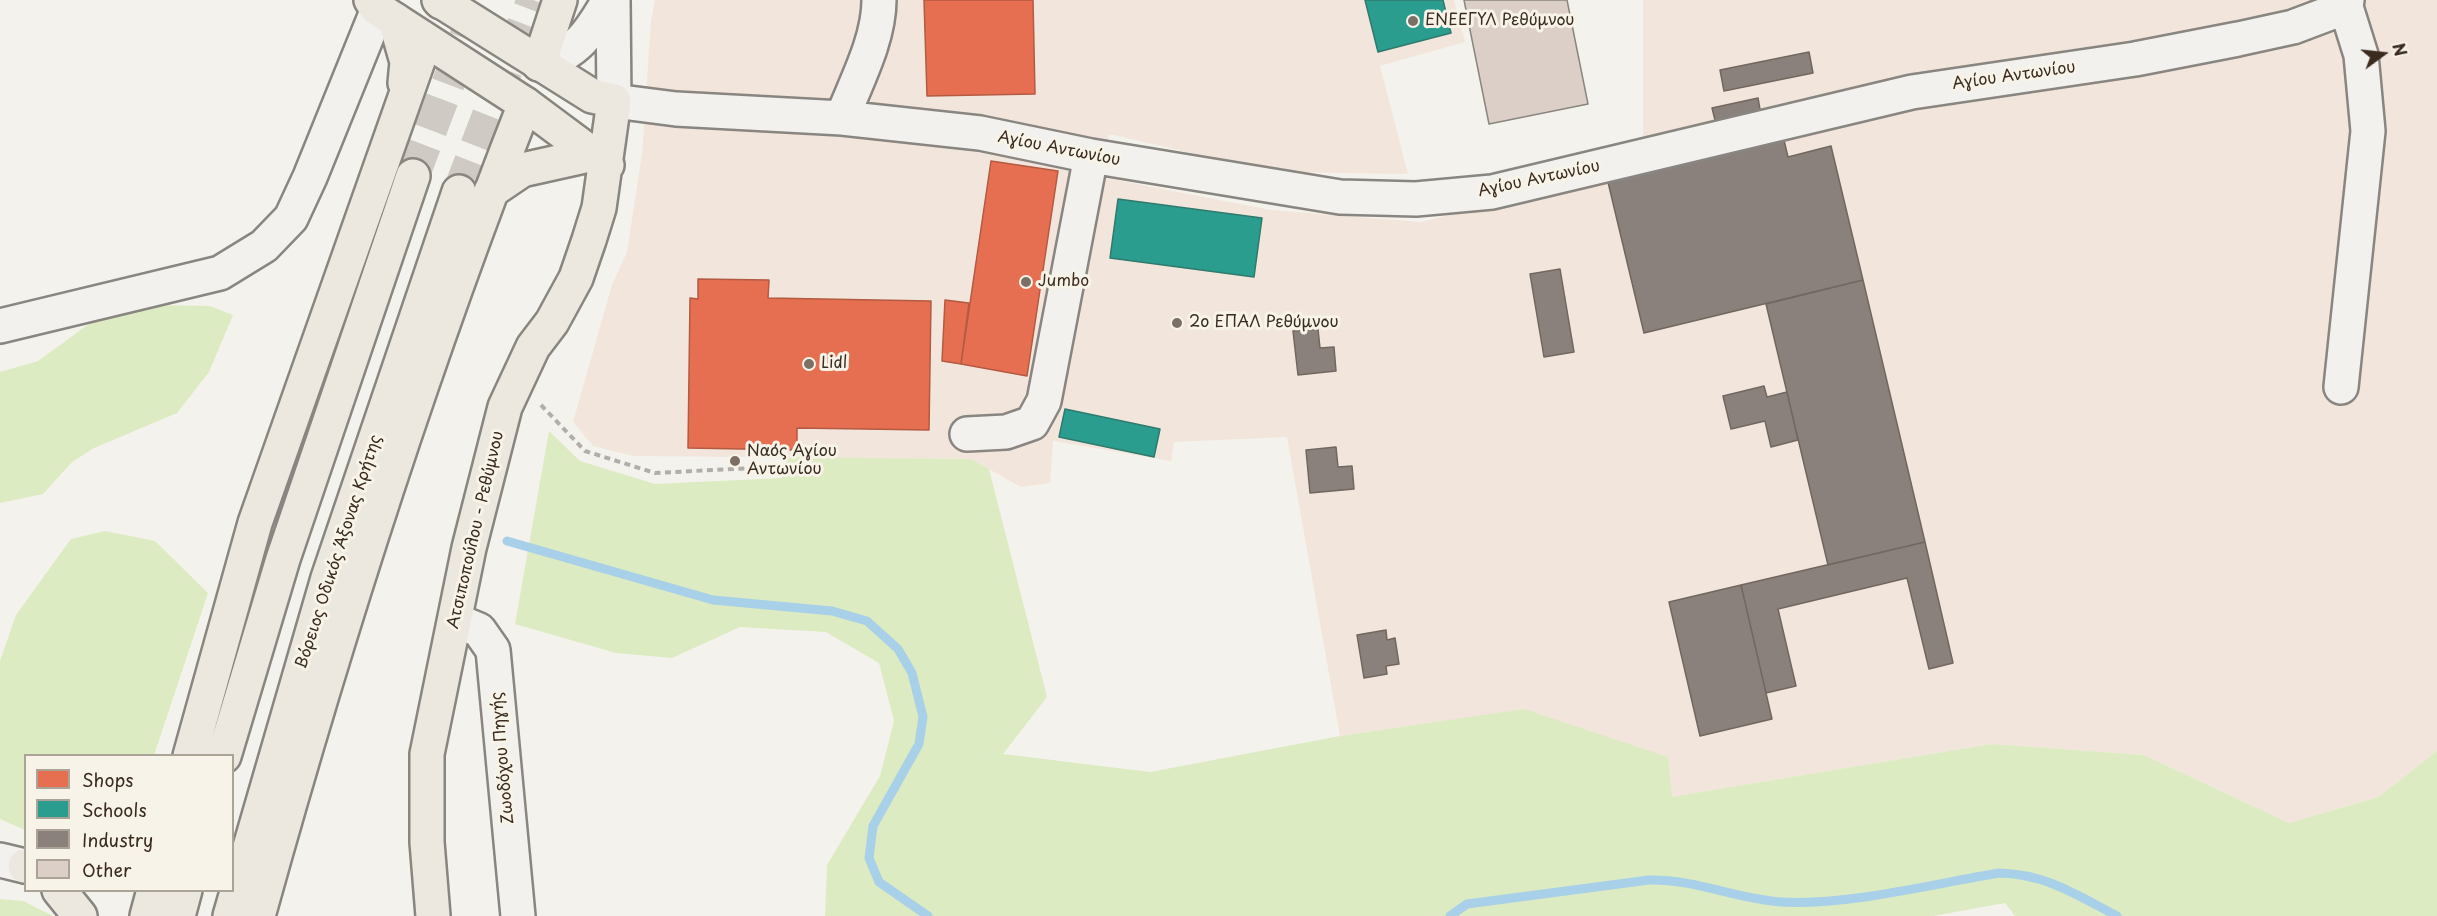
<!DOCTYPE html>
<html>
<head>
<meta charset="utf-8">
<style>
	body { margin:0 }
	#map { position:relative; width:2437px; height:916px; overflow:hidden; background:#f4f2ec; font-family:"Playpen Sans",sans-serif }
	canvas { display:block }
	.legend { position:absolute; left:24px; top:754px; width:210px; height:138px; box-sizing:border-box; background:#f7f3e8; border:2px solid #aca397; margin:0; padding:8px 10px; list-style:none; font-size:18px; color:#3b2a1e }
	.legend li { display:flex; align-items:center; gap:12px; height:30px }
	.legend b { width:30px; border:2px solid #aca397 }
	.north { position:absolute; left:2353px; top:24px; width:60px; height:60px; -webkit-text-stroke:4px #f7f3e8; paint-order:stroke; rotate:75deg; font-size:16px; font-weight:700; line-height:24px; text-align:center; color:#3b2a1e }
	.north::after { content:''; display:block; margin:auto; width:21px; height:27px; background:#3b2a1e; clip-path:polygon(50% 0,100% 100%,50% 72%,0 100%) }
</style>
</head>
<body>
<div id="map">
<canvas width="2437" height="916"></canvas>
<ul class="legend">
<li><b style="height:16px;background:#e76f51"></b>Shops</li>
<li><b style="height:16px;background:#2a9d8f"></b>Schools</li>
<li><b style="height:16px;background:#8a817c"></b>Industry</li>
<li><b style="height:16px;background:#dbcfc8"></b>Other</li>
</ul>
<div class="north">N</div>
</div>
<script>
const g = document.querySelector('canvas').getContext('2d');
g.lineJoin = 'round';
function fill(path, color) { g.fillStyle = color; g.fill(path, 'evenodd'); }
function stroke(path, color, width, dash) { g.strokeStyle = color; g.lineWidth = width; g.lineCap = dash ? 'butt' : 'round'; g.setLineDash(dash || []); g.stroke(path); }
function drawText(font, color, halo, rows, align = 'center') {
  g.font = font + ' "Playpen Sans",sans-serif'; g.lineWidth = 6; g.setLineDash([]); g.textBaseline = 'middle'; g.strokeStyle = halo; g.fillStyle = color; for (const [text, x, y, turn = 0] of rows) {
    g.save(); g.translate(x, y); g.rotate((+turn || 0) * Math.PI / 180); g.textAlign = isNaN(turn) ? turn : align; if (halo) g.strokeText(text, 0, 0); g.fillText(text, 0, 0); g.restore();
  }
}
const built = new Path2D(`
	M655 0H1454L1465 42 1380 66 1408 174 1274 172 1109 134 1101 177 1271 210 1421 222 1643 165V0H2437V751L2378 797 2289 823 2144 755 1992 744 1671 798 1524 710 1340 736 1287 437 1174 442 1171 461 1053 441 1050 483 1021 487 971 459 633 456 593 446 573 422 612 285 627 252 642 154 651 21Z`);
const green = new Path2D(`
	M153 305 210 306 233 315 209 372 177 413 94 448 72 462 43 494 0 503V372L38 361 93 321Z
	M549 431 580 461 655 484 782 478 785 457 971 459 989 469 1047 697 1003 754 1150 772 1340 736 1524 709 1668 757 1672 797 1992 744 2144 755 2289 823 2378 797 2437 751V916H2015L2005 903 1933 916H825L827 865 880 776 894 721 879 663 826 632 740 627 672 658 616 653 515 624Z
	M105 531 155 541 208 593 154 755 26 756 25 830 0 819V661L16 615 71 539Z
	M0 899 23 901 53 916H0Z`);
const shops = new Path2D(`
	M924 0H1033L1035 94 927 96Z
	M991 161 1058 171 1027 376 961 364Z
	M698 279 769 280 768 298 931 301 929 430 797 428V450L688 448 690 298 698 299Z
	M945 300 969 303 961 364 942 361Z`);
const schools = new Path2D(`
	M1365 0H1443L1451 33 1378 52Z
	M1118 199 1262 218 1254 277 1110 258Z
	M1065 409 1160 429 1154 457 1059 437Z`);
const industry = new Path2D(`
	M1809 52 1813 73 1724 91 1720 70Z
	M1758 98 1761 115 1716 124 1712 108Z
	M1783 136 1788 157 1831 146 1863 280 1644 333 1607 178Z
	M1560 269 1574 352 1544 357 1530 274Z
	M1863 280 1925 542 1828 565 1766 304Z
	M1318 329 1320 348 1334 347 1336 371 1298 375 1293 331Z
	M1764 386 1767 397 1787 392 1798 440 1771 447 1765 421 1731 429 1723 396Z
	M1336 447 1338 467 1352 466 1354 489 1310 493 1306 450Z
	M1925 542 1953 663 1929 669 1907 578 1778 609 1796 686 1766 693 1741 585Z
	M1741 585 1772 719 1700 736 1669 602Z
	M1386 630 1387 640 1395 638 1399 664 1386 666 1387 674 1364 678 1357 635Z`);
const stream = new Path2D(`
	M507 541 713 600 832 611 867 621 898 649 912 673 923 717 919 744 873 826 869 858 879 882 928 916
	M1450 916 1467 904 1649 880C1695 879 1736 899 1781 902 1847 906 1932 884 1999 873 2046 874 2077 895 2117 916`);
const building = new Path2D(`
	M1464 0H1567L1588 104 1489 124Z`);
const highwayTunnel = new Path2D(`
	M413 176 480 0
	M459 192 533 0`);
const path = new Path2D(`
	M541 405 585 451 655 473 772 467`);
const minor = new Path2D(`
	M613 0 614 101 676 109 842 118 980 133 1091 156 1340 197 1416 199 1492 192 1912 92 2135 59 2238 39 2293 27 2346 7
	M539 64C577 54 590 33 609 0
	M842 118C856 82 879 40 879 0
	M0 326 220 273 264 246 291 218 310 177 378 9
	M2341 387 2368 131 2361 55 2346 7 2347 0
	M967 434 1006 432 1032 423 1044 401 1091 156
	M455 620 479 630 493 650 518 916
	M0 860 25 866`);
const major = new Path2D(`
	M371 0 378 9 525 104 607 165
	M433 916 427 842V754L469 548 505 407 533 347 552 322 576 278 589 240 599 208 614 101 592 96 439 0`);
const highway = new Path2D(`
	M441 2 442 0
	M395 20 407 62 405 83
	M539 64 560 0
	M491 191 522 170 594 154
	M190 756 255 523 425 41
	M224 756 283 559 413 176
	M25 866H26
	M59 890 80 916
	M147 916 154 890
	M178 916 185 890
	M230 916 328 578 459 192
	M258 916C334 642 421 369 525 104`);
const markers = [
	[1413,21,6,"#7c7066"],
	[1026,282,6,"#7c7066"],
	[1177,323,6,"#7c7066"],
	[809,364,6,"#7c7066"],
	[735,461,6,"#7c7066"]
];
const poiNames = [
	["ΕΝΕΕΓΥΛ Ρεθύμνου",1425,21],
	["Jumbo",1038,282],
	["2ο ΕΠΑΛ Ρεθύμνου",1189,323],
	["Lidl",821,364],
	["Ναός Αγίου",747,452],
	["Αντωνίου",747,470]
];
const streetNames = [
	["Αγίου Αντωνίου",2014,76,-8],
	["Αγίου Αντωνίου",1059,149,11],
	["Αγίου Αντωνίου",1539,179,-12],
	["Ατσιποπούλου - Ρεθύμνου",476,530,-77],
	["Βόρειος Οδικός Άξονας Κρήτης",339,552,-72],
	["Ζωοδόχου Πηγής",503,758,-95]
];
fill(built, '#f2e6dc');
fill(green, '#dcebc1');
fill(shops, '#e76f51');
stroke(shops, '#b35a42', 1.5);
fill(schools, '#2a9d8f');
stroke(schools, '#2f7a6d', 1.5);
fill(industry, '#8a817c');
stroke(industry, '#726760', 1.5);
stroke(stream, '#a8d0e8', 9);
fill(building, '#dbcfc8');
stroke(building, '#898580', 1.5);
stroke(highwayTunnel, '#cfcac3', 33, [33, 16]);
stroke(minor, '#898580', 38);
stroke(major, '#898580', 38);
stroke(highway, '#898580', 38);
stroke(path, '#b1aeaa', 4, [6, 4.5]);
stroke(minor, '#f2f1ed', 33);
stroke(major, '#ece8df', 33);
stroke(highway, '#ece8df', 33);
for (const [x, y, r, color] of markers) { const dot = new Path2D(); dot.arc(x, y, r, 0, 2 * Math.PI); g.fillStyle = color; g.fill(dot); stroke(dot, '#f7f3e8', 2); }
drawText('16px', '#3b2a1e', '#f7f3e8', poiNames, 'left');
drawText('16px', '#3b2a1e', '#f7f3e8', streetNames);
</script>
</body>
</html>
